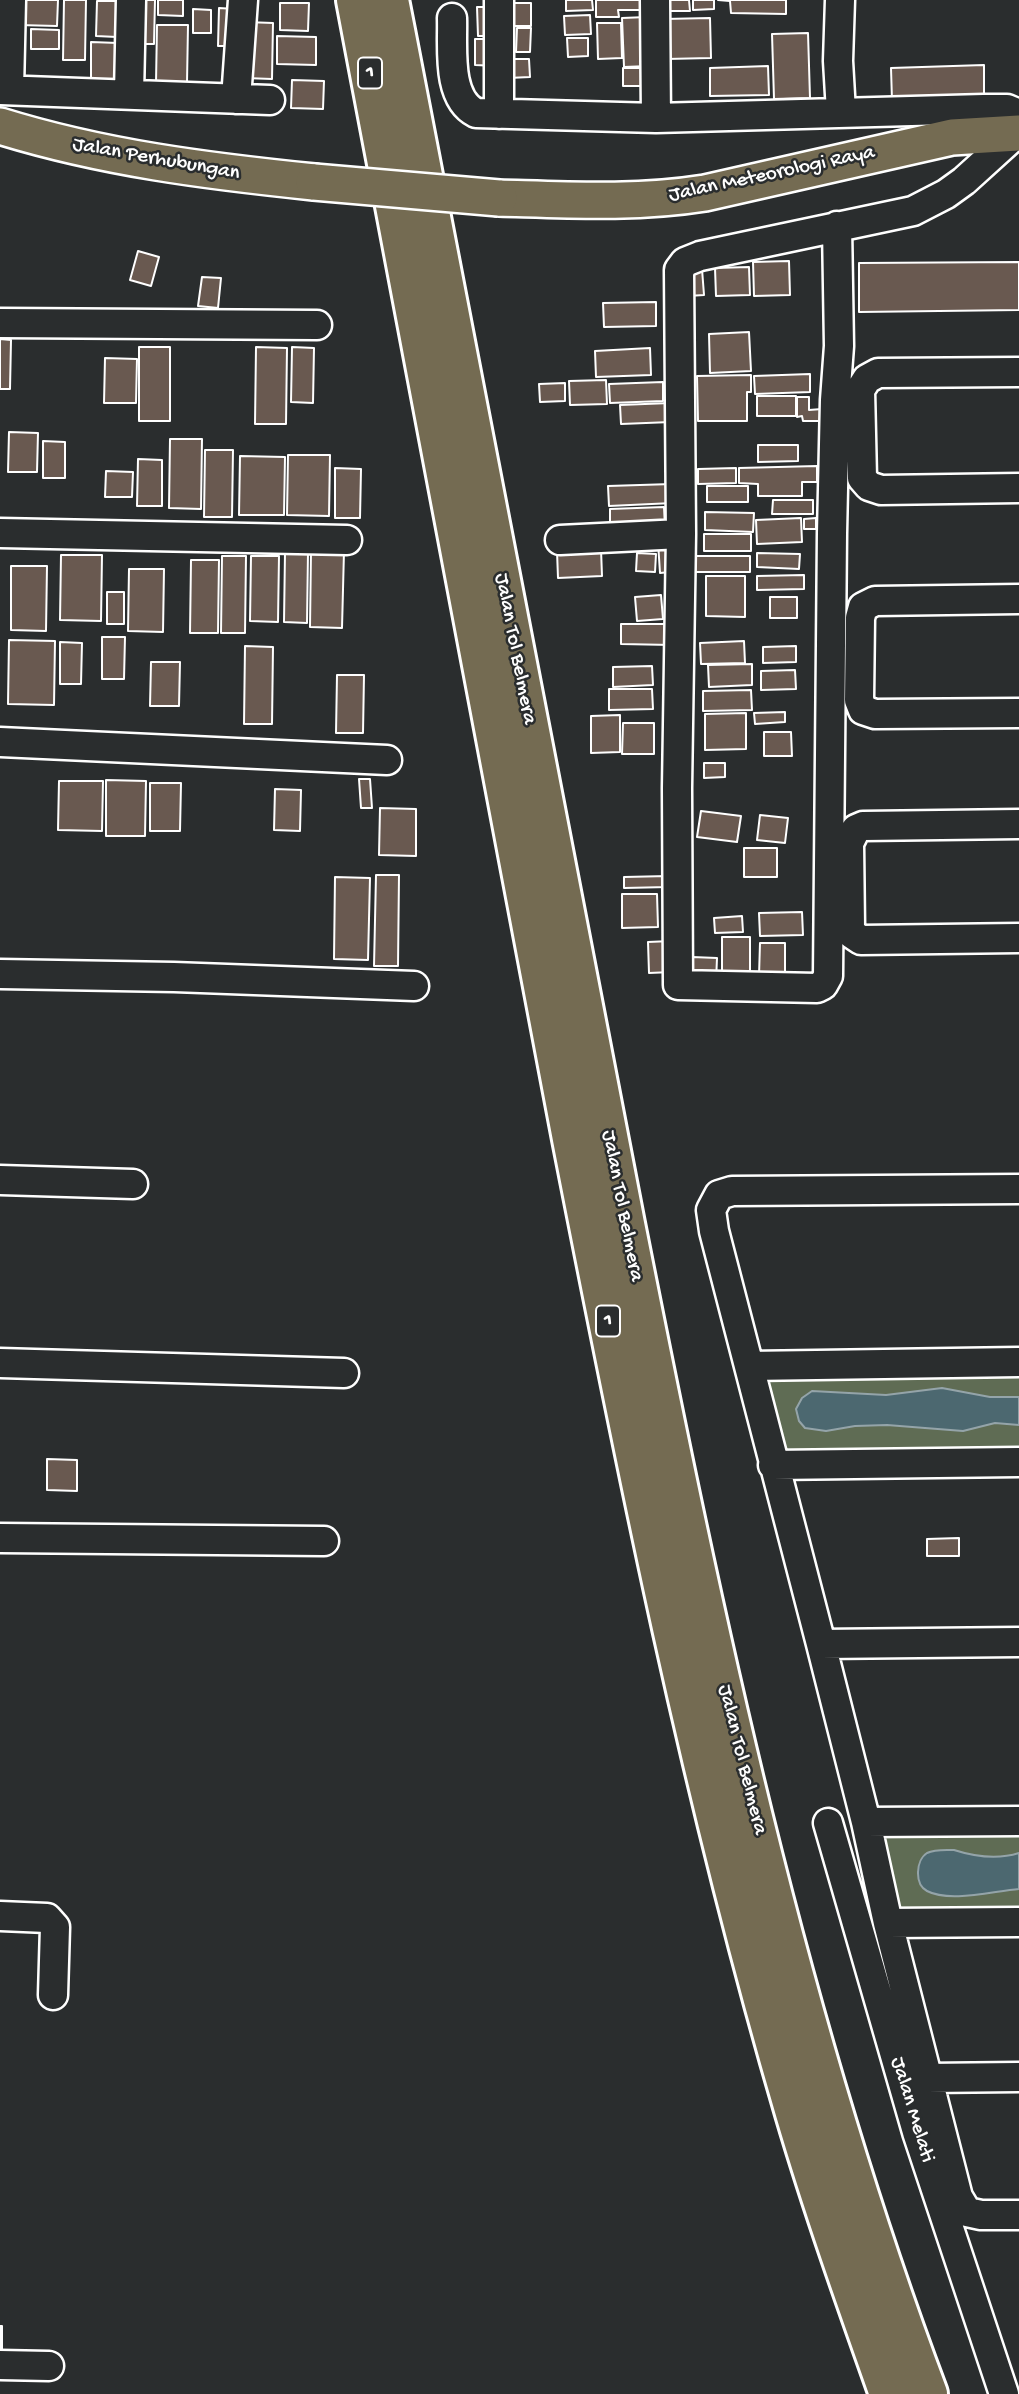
<!DOCTYPE html>
<html>
<head>
<meta charset="utf-8">
<style>
	body { margin:0 }
	canvas { display:block; background:#2a2d2e }
</style>
</head>
<body>
<canvas width="1019" height="2394"></canvas>
<script>
const g = document.querySelector('canvas').getContext('2d');
g.lineJoin = 'round';
function fill(path, color) { g.fillStyle = color; g.fill(path, 'evenodd'); }
function stroke(path, color, width, dash) { g.strokeStyle = color; g.lineWidth = width; g.lineCap = dash ? 'butt' : 'round'; g.setLineDash(dash || []); g.stroke(path); }
function drawText(font, color, halo, rows, align = 'center') {
  g.font = font + ' "Gochi Hand",sans-serif'; g.lineWidth = 5; g.setLineDash([]); g.textBaseline = 'middle'; g.strokeStyle = halo; g.fillStyle = color; for (const [text, x, y, turn = 0] of rows) {
    g.save(); g.translate(x, y); g.rotate((+turn || 0) * Math.PI / 180); g.textAlign = isNaN(turn) ? turn : align; if (halo) g.strokeText(text, 0, 0); g.fillText(text, 0, 0); g.restore();
  }
}
const green = new Path2D(`
	M1019 1372V1453H785L767 1389 771 1379Z
	M1019 1831V1912L906 1913 896 1907 884 1840 893 1832Z`);
const water = new Path2D(`
	M942 1388 990 1397H1019V1425L995 1423 963 1431 887 1425 855 1426 826 1431 805 1428 799 1421 796 1409 802 1398 812 1391 886 1395Z
	M954 1850C976 1857 997 1860 1019 1853V1889C993 1891 950 1903 927 1891 914 1884 916 1860 927 1853 935 1849 945 1850 954 1850Z`);
const building = new Path2D(`
	M18 0H58L57 26 18 25Z
	M64 0H86L85 60H63Z
	M133 0H155L154 44H132Z
	M158 0H183V16L158 15Z
	M566 0H592L593 10 566 11Z
	M596 0H650V10H618L619 17H596Z
	M664 0H689L690 11H664Z
	M693 0H714V9L693 10Z
	M718 0H786V14L731 13 730 1Z
	M97 1H118L117 37 96 36Z
	M280 3H309L308 31 280 30Z
	M505 3H531V26H513L514 45 504 46Z
	M477 7H495L496 36H478Z
	M219 8 235 9V46H218Z
	M193 9 211 10V33H193Z
	M590 15 591 34 565 35 564 16Z
	M647 17 649 66 624 67 622 18Z
	M710 18 711 58 666 59 664 19Z
	M246 22 273 23 272 79 245 78Z
	M597 23H621L622 58 598 59Z
	M157 25H188L187 83H156Z
	M517 28H531L530 52H516Z
	M31 29 59 30V49H31Z
	M808 33 810 98 774 99 772 34Z
	M277 36 316 37V65L277 64Z
	M567 38H588V56L568 57Z
	M475 39H497V66L475 65Z
	M91 42 118 43 117 79H91Z
	M507 59H529L530 77 508 78Z
	M984 65V99L892 101 891 68Z
	M768 66 769 95 710 96V68Z
	M623 68H646V86H623Z
	M292 80 324 81 323 109 291 108Z
	M138 251 159 257 151 286 130 280Z
	M789 261 790 295 754 296 753 262Z
	M1019 262V310L859 312V263Z
	M749 267 750 295 716 296 715 268Z
	M702 269 704 295 688 296 687 270Z
	M202 277 221 278 218 308 198 306Z
	M656 302V326L604 327 603 303Z
	M749 332 751 371 710 373 709 334Z
	M0 339 11 340 10 389H0Z
	M139 347H170V421H139Z
	M256 347 287 348 286 424H255Z
	M292 347 314 348 313 403 291 402Z
	M650 348 651 375 596 377 595 351Z
	M105 358 137 359 136 403H104Z
	M810 374V392L755 394 754 376Z
	M751 375V392H747V421H698L697 376Z
	M606 380 607 404 570 405 569 381Z
	M663 382V401L610 403 609 384Z
	M565 383V401L540 402 539 384Z
	M757 396H796V416H757Z
	M797 397H809V410L822 409V421H803L802 416 797 417Z
	M670 403 671 422 621 424 620 405Z
	M9 432 38 433 37 472H8Z
	M170 439H202L201 509 169 508Z
	M43 441 65 442V478H43Z
	M758 445H798V461L758 462Z
	M205 450H233L232 517H204Z
	M288 455H330L329 516 287 515Z
	M240 456 285 457 284 515H239Z
	M138 459 162 460V506H137Z
	M817 466V482H802V496H758V484L739 483V468Z
	M335 468 361 469 360 518H335Z
	M736 468V483L698 484V469Z
	M106 471 133 472 132 497H105Z
	M672 484 673 503 609 506 608 486Z
	M707 486H748V502H707Z
	M773 500H813V514H772Z
	M664 507 665 528 610 530V509Z
	M705 512 754 513 753 532 705 530Z
	M801 518 802 542 757 544 756 520Z
	M816 518V529H804V519Z
	M704 534H751V551H704Z
	M658 542H668L670 572 660 573Z
	M601 549 602 576 558 578 557 551Z
	M311 550 344 551 342 628 310 627Z
	M285 552H308L307 623 284 622Z
	M637 553 656 554 655 572 636 571Z
	M757 553 800 554 799 569 757 567Z
	M61 555H102L101 621 60 620Z
	M222 556H246L245 633H221Z
	M251 556H279L278 622 250 621Z
	M690 556H750V572H690Z
	M191 560H219L218 633H190Z
	M11 566H47L46 631 11 630Z
	M129 569H164L163 632 128 631Z
	M804 575V589L757 590V576Z
	M706 576H745V617L706 616Z
	M107 592H124V624H107Z
	M661 595 663 619 637 621 635 597Z
	M770 597H797V618H770Z
	M621 624H672V645L621 644Z
	M102 637H125L124 679H102Z
	M9 640 55 641 54 705 8 704Z
	M744 641 745 663 701 664 700 643Z
	M60 642 82 643 81 684H60Z
	M245 646 273 647 272 724H244Z
	M796 646V662L763 663V647Z
	M151 662H180L179 706H150Z
	M752 664V685L709 687 708 665Z
	M652 666 653 685 613 687V667Z
	M795 670 796 689 761 690V671Z
	M337 675H364L363 733H336Z
	M609 689H652L653 709 609 710Z
	M751 690 752 710 703 711V691Z
	M785 712V722L755 724 754 713Z
	M746 713V749L705 750V714Z
	M620 715V752L591 753V716Z
	M623 723H654V754H622Z
	M764 732H791L792 756H764Z
	M704 763H725V777L704 778Z
	M359 779H370L372 808H361Z
	M106 780 146 781 145 836H106Z
	M59 781H103L102 831 58 830Z
	M150 783H181L180 831H150Z
	M275 789 301 790 300 831 274 830Z
	M380 808 416 809V856L379 855Z
	M701 811 741 816 737 842 697 837Z
	M760 815 788 818 785 843 757 840Z
	M744 848H777V877H744Z
	M376 875H399L398 966H374Z
	M668 876V887L624 888V877Z
	M335 877 370 878 368 960 334 959Z
	M622 894H657L658 927 622 928Z
	M802 912 803 935 760 936 759 913Z
	M742 916 743 932 715 933 714 918Z
	M722 937H750V979H722Z
	M671 941 672 972 649 973 648 942Z
	M760 943H785V977L759 976Z
	M692 957 717 958 716 982 691 981Z
	M47 1459 77 1460V1491L47 1490Z
	M959 1538V1556H927V1539Z
	M0 2326H2V2351L0 2352Z`);
const minor = new Path2D(`
	M499 0V114
	M655 0 656 118
	M840 0 838 61 841 112
	M452 18C453 46 446 98 476 113L656 118 984 109H1007L1019 114
	M9 89 11 0
	M0 90 270 100
	M129 94 131 0
	M236 99 243 0
	M837 226 839 346 835 400 832 533 828 976 823 985 817 988 678 985 677 788 681 534 679 270 685 262 700 256 913 211 946 194 964 181 1017 133
	M0 323 317 325
	M1019 372 878 373 867 379 860 390 862 478 869 486 881 490 1019 488
	M0 533 347 540
	M560 540 681 534
	M1019 599 875 601 863 607 860 618 859 700 863 710 875 714 1019 713
	M0 742 387 760
	M1019 824 863 826 856 829 849 843 850 928 852 934 861 940 1019 938
	M0 974 174 977 414 986
	M0 1180 133 1184
	M1019 1189 732 1191 719 1195 711 1210 714 1231 821 1644 866 1822 888 1923 958 2197 967 2212 981 2215H1019
	M0 1363 344 1373
	M749 1366 1019 1362
	M773 1465 1019 1462
	M0 1538 324 1541
	M821 1644 1019 1642
	M866 1822 1019 1821
	M828 1823 917 2132 1004 2394
	M0 1916 47 1918 55 1927 53 1995
	M888 1923 1019 1922
	M928 2078 1019 2077
	M0 2365 49 2366`);
const major = new Path2D(`
	M0 126C103 158 207 171 314 182
	M499 198C569 200 636 204 705 193L952 137 1019 133`);
const highway = new Path2D(`
	M356 0C428 380 498 760 572 1139 636 1466 701 1793 795 2113 823 2208 856 2301 889 2394
	M389 0C469 408 544 817 625 1224 703 1619 786 2017 928 2394`);
const majorBridge = new Path2D(`
	M314 182 499 198`);
const shields = [
	[370,73,24],
	[608,1321,24]
];
const shieldNames = [
	["1",370,73],
	["1",608,1321]
];
const streetNames = [
	["Jalan Perhubungan",156,160,10],
	["Jalan Meteorologi Raya",772,175,-12],
	["Jalan Tol Belmera",514,649,79],
	["Jalan Tol Belmera",621,1206,79],
	["Jalan Tol Belmera",741,1760,76],
	["Jalan Melati",911,2110,73]
];
fill(green, '#5f6c54');
fill(water, '#4c6870');
stroke(water, '#94a4a9', 2);
fill(building, '#695950');
stroke(building, '#fff', 2);
stroke(minor, '#fff', 33);
stroke(major, '#fff', 40);
stroke(highway, '#fff', 44);
stroke(minor, '#2a2d2e', 28);
stroke(major, '#746b52', 35);
stroke(highway, '#746b52', 38);
stroke(majorBridge, '#fff', 40, []);
stroke(majorBridge, '#746b52', 35);
for (const [x, y, w] of shields) { const box = new Path2D(); box.roundRect(x - w / 2, y - 15.5, w, 31, 5); g.fillStyle = '#2a2d2e'; g.fill(box); stroke(box, '#fff', 2); }
drawText('bold 19px', '#fff', null, shieldNames);
drawText('21px', '#fff', '#2a2d2e', streetNames);
</script>
</body>
</html>
